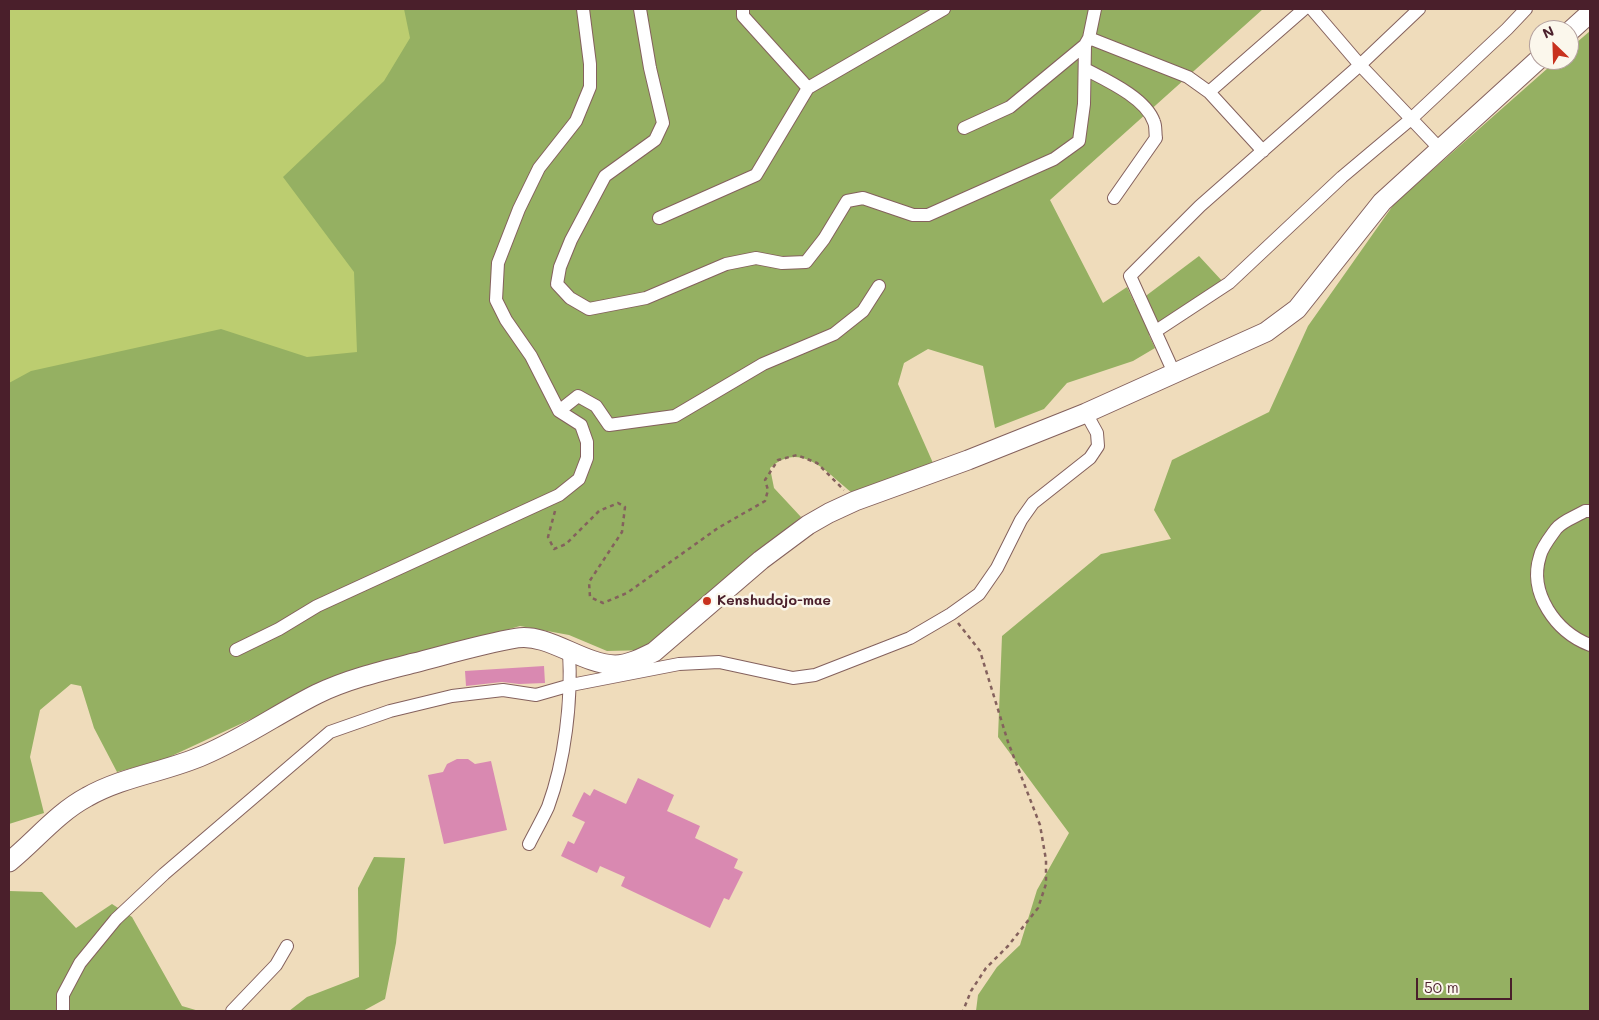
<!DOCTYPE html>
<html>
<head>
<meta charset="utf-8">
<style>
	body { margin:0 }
	#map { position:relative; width:1599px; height:1020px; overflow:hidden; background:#efdcbb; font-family:Mali,sans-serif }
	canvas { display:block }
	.frame { position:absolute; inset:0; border:10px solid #4a1f2b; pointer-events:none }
	.north { position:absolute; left:1529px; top:20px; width:50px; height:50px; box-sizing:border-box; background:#fbf7ec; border:1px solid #b4a19f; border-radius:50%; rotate:336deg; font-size:14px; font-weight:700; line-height:20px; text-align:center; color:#4a1f2b }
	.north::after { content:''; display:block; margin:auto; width:18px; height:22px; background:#c8321e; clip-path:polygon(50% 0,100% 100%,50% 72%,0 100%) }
	.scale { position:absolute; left:1416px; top:978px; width:96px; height:22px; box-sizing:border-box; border:2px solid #4a1f2b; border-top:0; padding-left:6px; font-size:15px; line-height:18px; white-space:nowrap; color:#4a1f2b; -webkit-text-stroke:4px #fbf7ec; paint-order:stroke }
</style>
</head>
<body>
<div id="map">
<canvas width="1599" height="1020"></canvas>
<div class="frame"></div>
<div class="north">N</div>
<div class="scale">50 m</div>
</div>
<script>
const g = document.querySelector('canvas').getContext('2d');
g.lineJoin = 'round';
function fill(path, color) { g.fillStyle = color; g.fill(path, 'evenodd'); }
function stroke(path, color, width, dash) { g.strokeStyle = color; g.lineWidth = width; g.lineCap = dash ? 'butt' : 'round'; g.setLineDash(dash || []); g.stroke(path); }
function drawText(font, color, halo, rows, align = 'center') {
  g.font = font + ' Mali,sans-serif'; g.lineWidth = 5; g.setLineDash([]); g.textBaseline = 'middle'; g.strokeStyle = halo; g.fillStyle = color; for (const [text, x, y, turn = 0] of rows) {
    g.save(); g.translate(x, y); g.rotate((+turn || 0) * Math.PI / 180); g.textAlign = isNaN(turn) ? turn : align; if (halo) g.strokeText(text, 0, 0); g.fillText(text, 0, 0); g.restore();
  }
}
const green = new Path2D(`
	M9 9H456L377 380 9 428Z`);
const forest = new Path2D(`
	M404 9H1263L1050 200 1103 303 1127 287 1135 304 1199 256 1223 282 1149 335 1155 348 1133 361 1067 383 1044 409 995 428 983 366 928 349 904 363 898 384 933 463 851 492C826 472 801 440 770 468L774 488 801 517 648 650 607 651 569 635 520 626 344 676 165 759 117 772 94 728 81 686 71 684 40 710 30 757 44 813 9 824V383L31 371 221 329 307 357 357 352 354 272 283 177 384 81 410 38Z
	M1590 31V1011H976L978 995 997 967 1020 945 1037 890 1069 833 998 737 1002 636 1101 554 1171 539 1154 510 1172 460 1269 412 1308 326 1394 204 1557 60H1569V49Z
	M374 857 405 858 396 943 385 999 363 1011H289L307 997 359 977 358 888Z
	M9 891 42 892 76 928 112 904 132 917 182 1006 199 1011H9Z`);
const building = new Path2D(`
	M544 666 545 683 519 684 502 682 466 686 465 671Z
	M457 759H468L475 764 491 761 507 830 444 844 428 775 443 772 447 764Z
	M638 778 674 795 667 811 700 826 695 838 738 859 734 868 743 872 729 900 724 898 710 928 621 886 625 877 600 866 597 873 561 856 568 841 574 844 585 822 572 816 584 792 590 796 594 789 626 804Z`);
const path = new Path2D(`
	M555 511 548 537 554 549 566 544 599 511 618 503 625 507 622 532 589 582 590 597 603 603 627 593 718 528 765 501 768 490 765 480 778 460 797 455 817 463 844 490
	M958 623 980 651 1008 742 1040 825 1046 860V884L1038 908 1008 946 986 968 971 991 963 1011`);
const street = new Path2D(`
	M640 9 650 68 663 123 655 140 605 176 571 240 560 267 557 284 570 298 589 309 646 298 726 264 756 258 782 263 806 262 824 239 847 201 863 198 913 215H928L1054 159 1079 141 1084 104 1085 45
	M743 9V16L808 88
	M1312 9 1360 65 1439 148
	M1089 38 1188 77 1209 92 1263 151
	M1085 69C1106 80 1146 98 1154 122 1156 126 1155 133 1156 138L1114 198
	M1209 92 1304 9
	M964 128 1010 107 1085 45 1089 38 1095 9
	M659 218 756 175 808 88 944 9
	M1156 331 1229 283 1342 177 1411 119 1507 29 1526 9
	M1175 375 1130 276 1200 206 1360 65 1419 9
	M559 411 578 396 596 406 609 425 675 416 763 364 834 334 863 311 879 286
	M1590 511H1585C1577 516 1562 521 1556 529 1551 536 1542 547 1540 556 1528 593 1556 632 1590 645
	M236 650 279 629 317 606 559 495 579 479 587 458V442L581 425 559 411 531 356 506 320 496 300 498 263 519 209 539 168 576 121 590 87V64L583 9
	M529 844C535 832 542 820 548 807 565 761 572 700 569 652
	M63 1011V995L80 963 116 919 164 874 330 732 390 711 452 696 503 690 536 695 571 685 679 664 719 662 793 678 815 675 910 638 951 614 979 594 997 568 1021 520 1033 503 1090 458 1098 446 1097 433 1086 413
	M232 1011 276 965 287 946`);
const secondary = new Path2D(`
	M1569 32 1590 13
	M9 862C35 841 57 813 87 797 124 776 166 772 204 755 244 738 279 713 317 694 348 679 382 671 414 663 449 654 482 644 517 638 548 633 582 664 615 665 628 665 642 658 654 652L761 560 808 525 829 513 855 501 968 460 1086 413 1266 332 1297 309 1382 202 1539 59`);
const markers = [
	[707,601,5,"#c8321e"]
];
const poiNames = [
	["Kenshudojo-mae",717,601]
];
fill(green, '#bccd70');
fill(forest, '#95b062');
fill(building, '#d989b1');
stroke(street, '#84615d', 14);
stroke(secondary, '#84615d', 21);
stroke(path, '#84615d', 2.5, [4, 4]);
stroke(street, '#fff', 12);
stroke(secondary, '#fff', 19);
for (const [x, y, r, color] of markers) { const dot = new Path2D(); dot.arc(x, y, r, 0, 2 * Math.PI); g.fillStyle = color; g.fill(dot); stroke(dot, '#fbf7ec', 2); }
drawText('bold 14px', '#4a1f2b', '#fbf7ec', poiNames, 'left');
</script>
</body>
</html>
